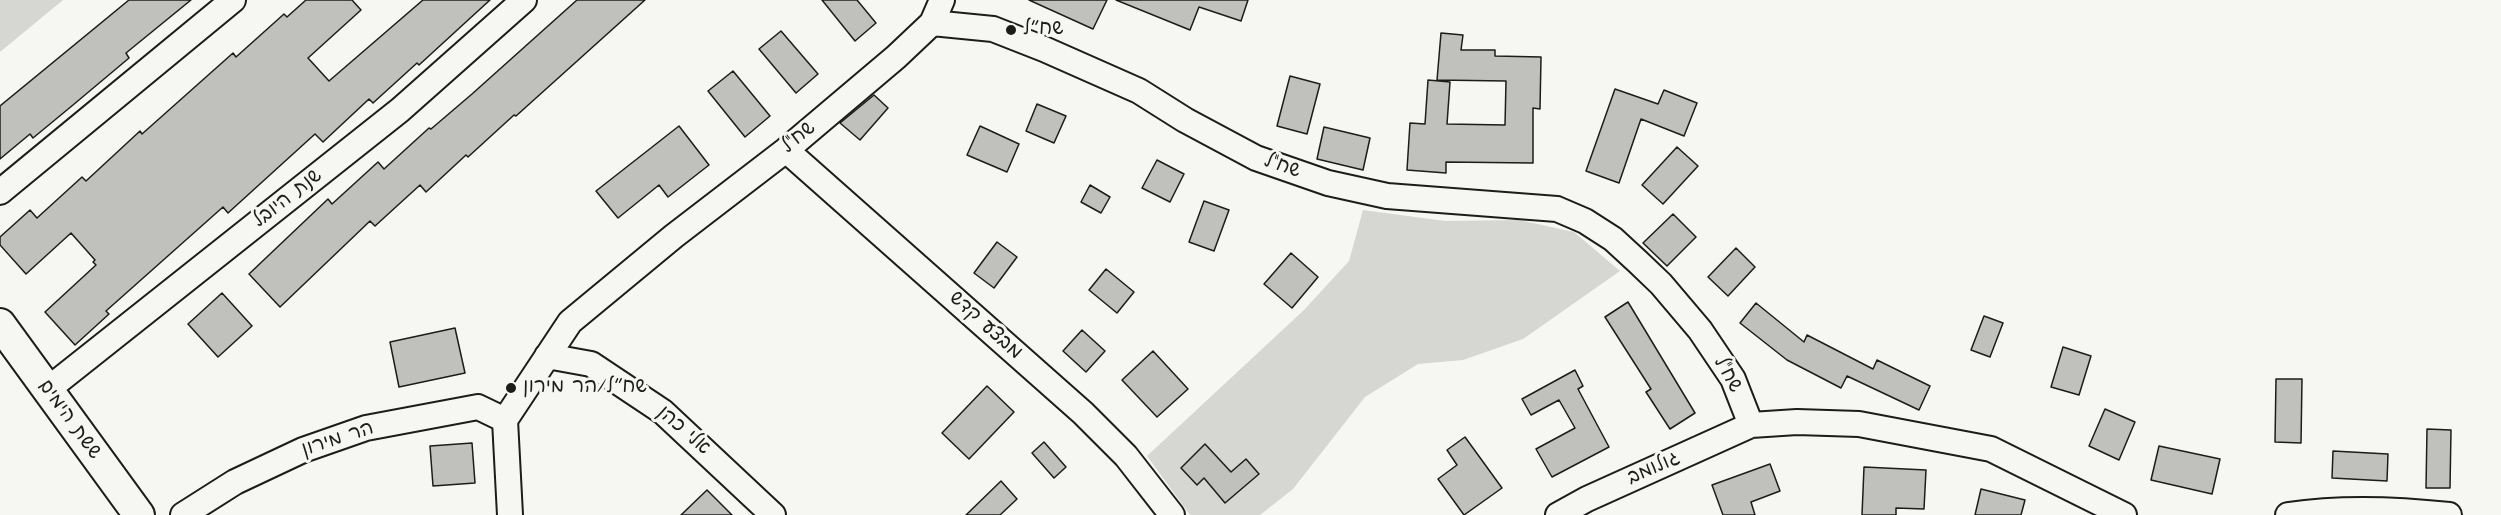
<!DOCTYPE html>
<html>
<head>
<meta charset="utf-8">
<style>
	body { margin:0 }
	canvas { display:block; background:#f6f6f2 }
</style>
</head>
<body>
<canvas width="2501" height="515"></canvas>
<script>
const g = document.querySelector('canvas').getContext('2d');
g.lineJoin = 'round';
function fill(path, color) { g.fillStyle = color; g.fill(path, 'evenodd'); }
function stroke(path, color, width, dash) { g.strokeStyle = color; g.lineWidth = width; g.lineCap = dash ? 'butt' : 'round'; g.setLineDash(dash || []); g.stroke(path); }
function drawText(font, color, halo, rows, align = 'center') {
  g.font = font + ' "Architects Daughter","Playpen Sans Hebrew",sans-serif'; g.lineWidth = 6; g.setLineDash([]); g.textBaseline = 'middle'; g.strokeStyle = halo; g.fillStyle = color; for (const [text, x, y, turn = 0] of rows) {
    g.save(); g.translate(x, y); g.rotate((+turn || 0) * Math.PI / 180); g.textAlign = isNaN(turn) ? turn : align; if (halo) g.strokeText(text, 0, 0); g.fillText(text, 0, 0); g.restore();
  }
}
const green = new Path2D(`
	M0 0H63L0 52Z
	M1363 210 1445 221 1519 220 1574 232 1620 271 1523 339 1463 360 1418 364 1365 397 1293 489 1260 515H1190L1147 456 1304 310 1349 261Z`);
const building = new Path2D(`
	M129 0H191L126 53 129 58 73 105 33 138 30 134 0 159V106Z
	M306 0H352L361 10 308 58 329 81 423 0H490L419 65 417 63 373 103 369 99 323 142 315 134 228 213 223 207 106 311 109 314 75 345 45 312 96 265 93 262 95 260 71 233 26 274 0 245V237L30 210 37 218 82 177 86 181 140 131 142 134 233 53 236 57 284 14 287 17Z
	M577 0H645L516 116 514 115 468 157 466 155 426 192 420 185 375 226 370 221 280 307 249 274 328 199 332 204 378 162 384 169 429 128 431 129 472 94Z
	M822 0H857L876 23 855 41Z
	M1029 0H1107L1093 29Z
	M1116 0H1248L1241 21 1199 7 1190 30Z
	M781 31 818 74 796 93 759 49Z
	M1441 33 1463 35 1461 50H1495V56L1541 57 1540 109 1533 108V163L1446 162V173L1407 170 1410 123 1425 124 1428 80 1450 82 1447 124 1505 125 1506 81 1437 80Z
	M733 71 770 116 745 137 708 91Z
	M1290 76 1320 84 1307 134 1277 126Z
	M1615 89 1658 104 1664 90 1697 103 1684 136 1641 119 1619 183 1586 171Z
	M874 95 888 108 860 140 840 123Z
	M1037 104 1066 116 1054 143 1026 131Z
	M679 126 709 165 668 197 659 185 618 218 596 191Z
	M980 126 1019 144 1007 172 967 155Z
	M1324 127 1370 138 1363 170 1317 159Z
	M1677 147 1698 166 1663 204 1642 185Z
	M1157 160 1184 174 1170 202 1142 188Z
	M1090 185 1110 197 1101 213 1081 202Z
	M1204 201 1229 210 1214 251 1189 242Z
	M1673 214 1696 237 1667 266 1643 243Z
	M997 242 1017 257 994 288 974 273Z
	M1736 248 1755 267 1728 296 1708 277Z
	M1291 253 1318 277 1292 308 1264 284Z
	M1106 269 1134 292 1117 313 1089 290Z
	M222 293 252 326 218 357 188 324Z
	M1628 302 1695 413 1670 429 1646 392 1651 389 1605 317Z
	M1756 303 1804 342 1807 335 1873 369 1877 360 1930 386 1919 410 1847 376 1841 388 1787 360 1740 323Z
	M1984 316 2003 323 1990 357 1971 350Z
	M455 328 465 373 399 387 390 342Z
	M1082 330 1105 351 1086 372 1063 351Z
	M2063 347 2091 356 2079 395 2051 387Z
	M1153 351 1188 389 1157 417 1122 380Z
	M1575 370 1583 386 1578 389 1609 447 1552 477 1536 449 1575 428 1559 400 1531 415 1522 399Z
	M2276 379H2302L2301 443 2275 442Z
	M987 386 1014 412 969 459 942 433Z
	M2105 409 2135 422 2119 460 2089 446Z
	M2427 429 2451 430 2450 488H2426Z
	M1465 437 1502 488 1464 515 1438 479 1457 465 1447 450Z
	M1044 442 1066 467 1054 478 1032 453Z
	M472 443 475 483 433 486 430 446Z
	M1205 444 1231 472 1246 459 1259 474 1225 503 1204 478 1197 485 1181 468Z
	M2159 446 2220 459 2212 494 2151 480Z
	M2333 451 2388 454 2387 481 2332 478Z
	M1770 464 1780 491 1751 502 1755 515H1723L1712 485Z
	M1864 467 1926 470 1924 509 1896 508V515H1862Z
	M1001 481 1017 499 1000 515H966Z
	M1981 489 2025 500 2021 515H1975Z
	M707 490 732 515H681Z`);
const minor = new Path2D(`
	M932 23 993 29 1044 49 1139 91 1185 120 1256 158 1328 183 1387 196 1557 209 1585 221 1613 239 1638 262 1661 284 1700 330 1733 379 1751 425
	M786 150 1083 413 1126 456 1172 515
	M0 192 233 0
	M547 356 591 364 663 412 773 515
	M47 390 400 110 524 0
	M505 420 570 322 674 236 786 150 896 57 932 23 942 0
	M505 420 510 515
	M183 515 235 482 303 450 366 428 478 407 505 420
	M1558 515 1587 499 1751 425 1797 422 1859 424 1991 449 2124 515
	M2288 515C2342 507 2395 509 2449 515`);
const tertiary = new Path2D(`
	M0 324 139 515`);
const markers = [
	[1011,30,6,"#1c1c1c"],
	[511,388,6,"#1c1c1c"]
];
const poiNames = [
	["שח״ל",1023,30],
	["שח״ל/הר מירון",523,388]
];
const streetNames = [
	["שח\"ל",799,138,-40],
	["שח\"ל",1282,167,19],
	["שנת היובל",288,199,-38],
	["מבצע קדש",985,326,42],
	["שח\"ל",1727,375,61],
	["ששת הימים",69,420,54],
	["אלי כהן",683,431,41],
	["הר מירון",338,440,-18],
	["גולומב",1654,469,-24]
];
fill(green, '#d6d6d2');
fill(building, '#c0c0bd');
stroke(building, '#1c1c1c', 1.5);
stroke(minor, '#1c1c1c', 28);
stroke(tertiary, '#1c1c1c', 34);
stroke(minor, '#f6f6f2', 24);
stroke(tertiary, '#f6f6f2', 30);
for (const [x, y, r, color] of markers) { const dot = new Path2D(); dot.arc(x, y, r, 0, 2 * Math.PI); g.fillStyle = color; g.fill(dot); stroke(dot, '#f6f6f2', 2); }
drawText('20px', '#1c1c1c', '#f6f6f2', poiNames, 'left');
drawText('20px', '#1c1c1c', '#f6f6f2', streetNames);
</script>
</body>
</html>
